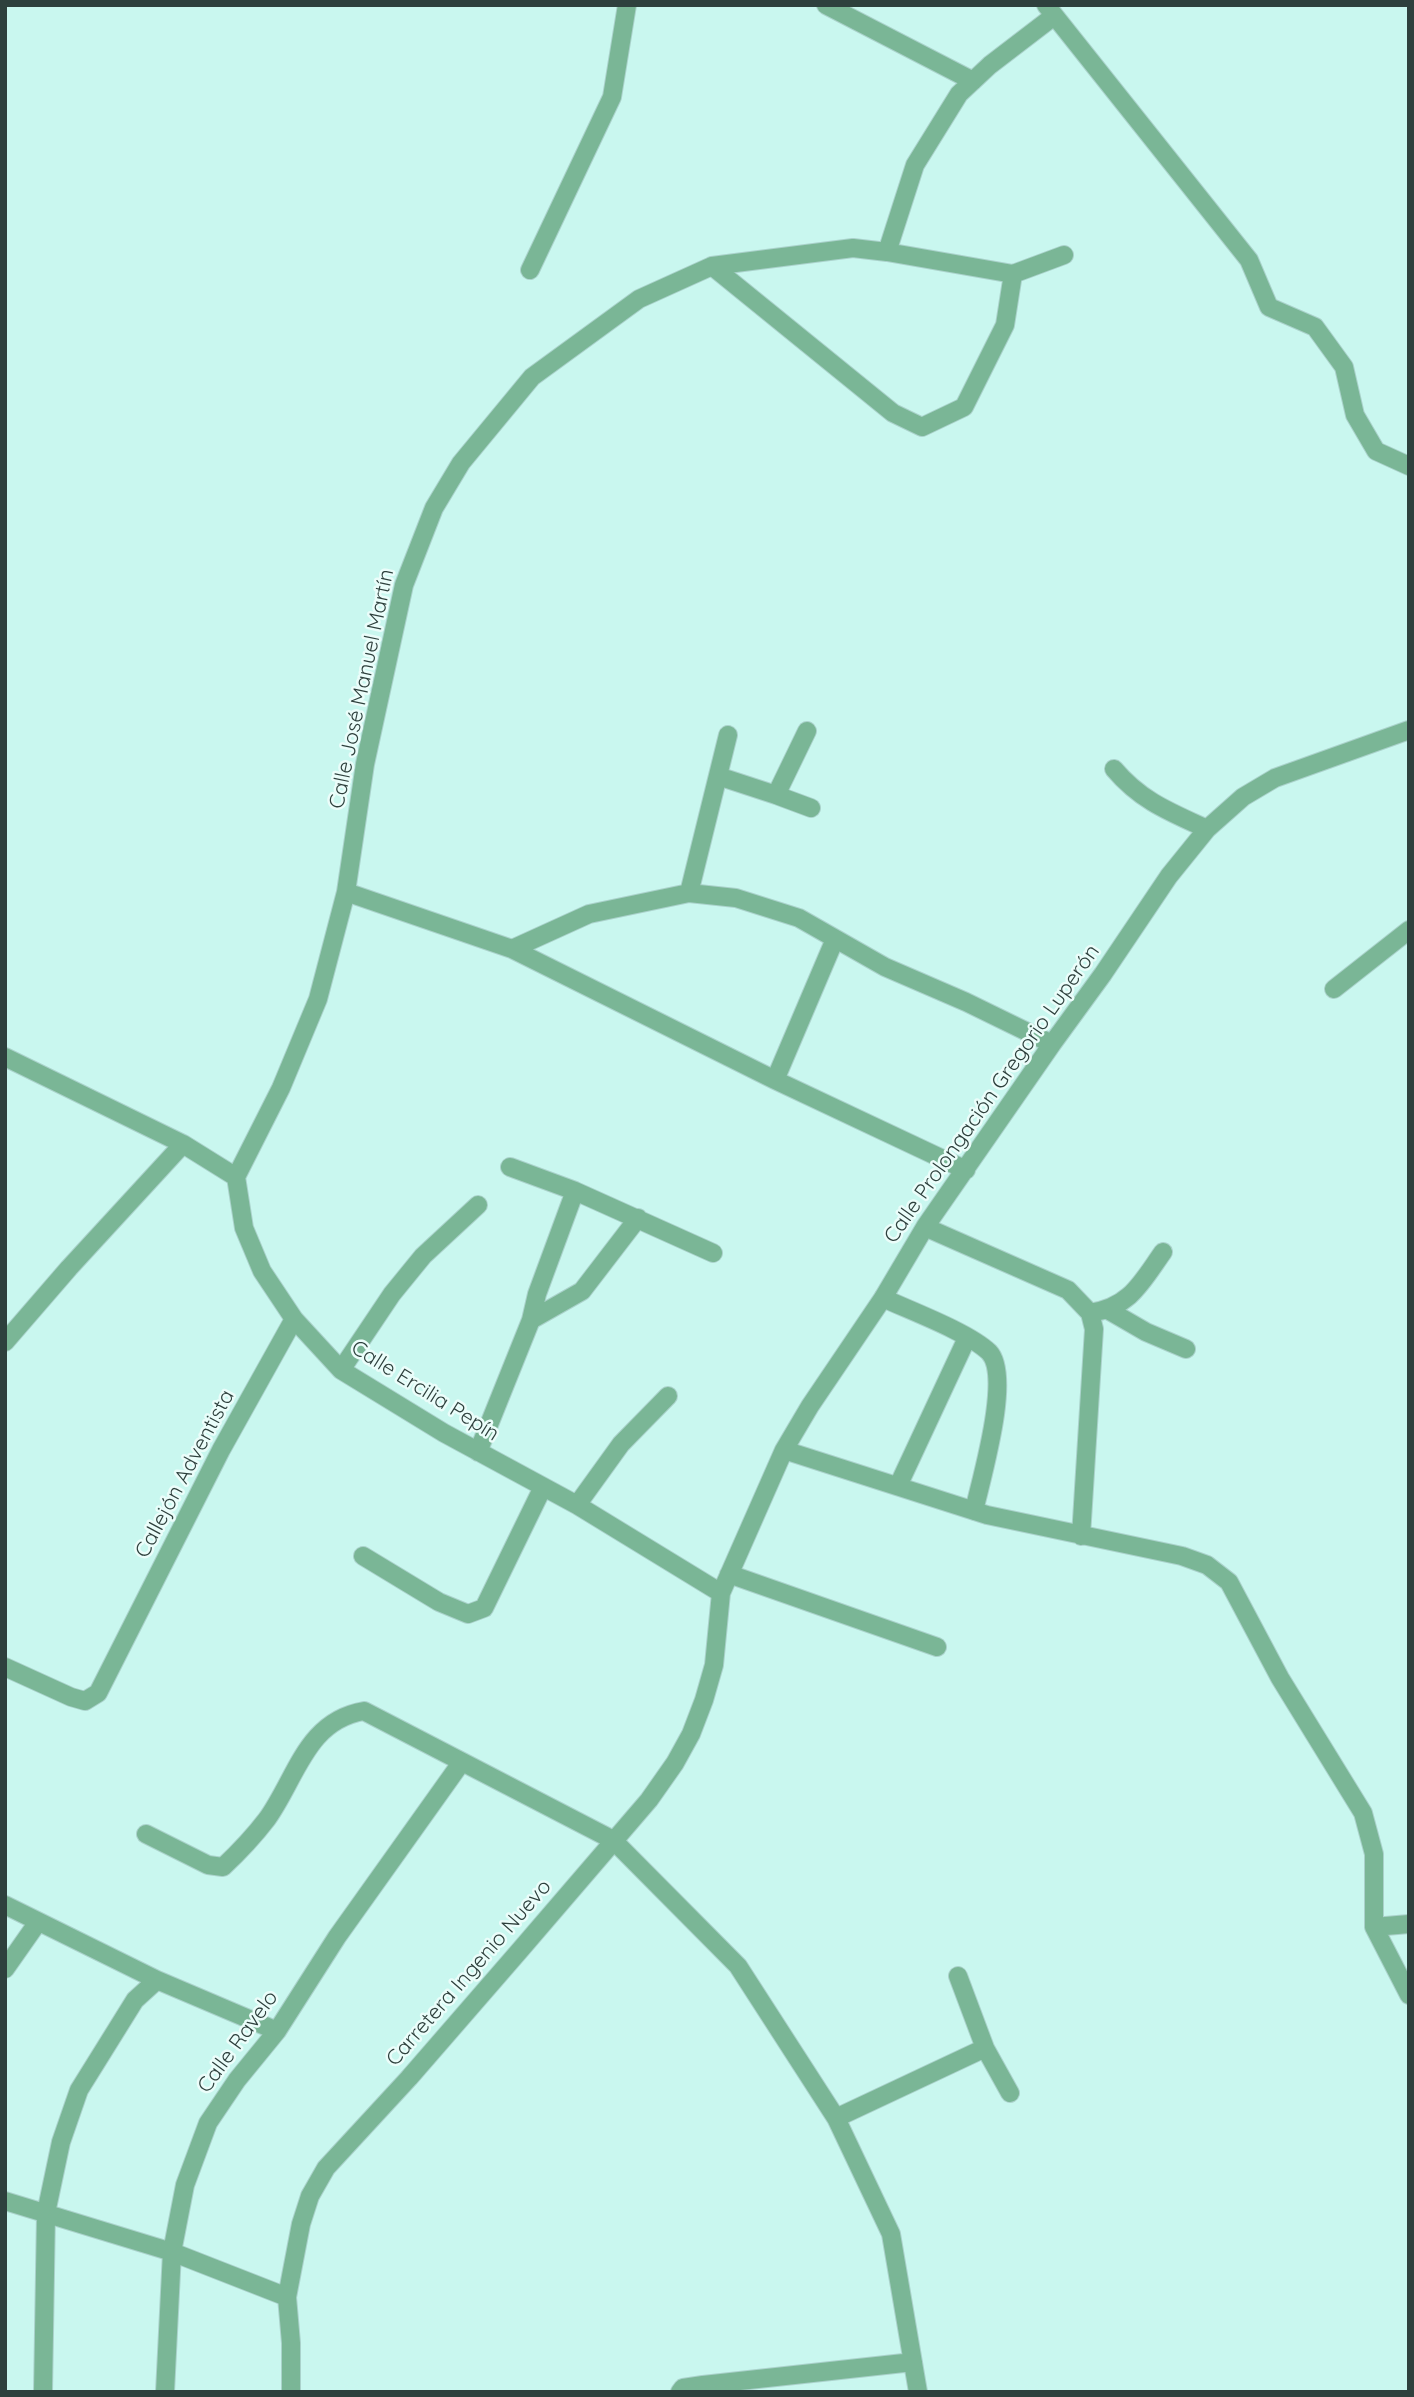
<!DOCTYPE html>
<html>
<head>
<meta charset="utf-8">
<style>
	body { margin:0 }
	#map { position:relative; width:1414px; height:2397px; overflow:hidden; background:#c9f7ef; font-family:Quicksand,sans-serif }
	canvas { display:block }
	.frame { position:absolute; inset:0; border:7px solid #2e403d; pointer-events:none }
</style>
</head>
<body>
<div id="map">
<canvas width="1414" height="2397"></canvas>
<div class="frame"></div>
</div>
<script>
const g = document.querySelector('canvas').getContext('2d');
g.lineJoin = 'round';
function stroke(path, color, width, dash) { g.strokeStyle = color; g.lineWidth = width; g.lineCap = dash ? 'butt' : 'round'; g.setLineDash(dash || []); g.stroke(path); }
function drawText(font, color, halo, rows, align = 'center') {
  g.font = font + ' Quicksand,sans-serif'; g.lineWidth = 5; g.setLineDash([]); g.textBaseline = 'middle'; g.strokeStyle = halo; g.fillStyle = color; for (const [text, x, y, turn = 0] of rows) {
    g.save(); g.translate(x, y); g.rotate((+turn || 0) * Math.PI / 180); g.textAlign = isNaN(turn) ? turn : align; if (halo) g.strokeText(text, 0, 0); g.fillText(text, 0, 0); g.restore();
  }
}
const minor = new Path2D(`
	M826 5 973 81
	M1046 5 1249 260 1269 307 1315 327 1344 367 1355 415 1376 451 1409 466
	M887 252 915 165 959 94 990 65 1054 16
	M712 266 893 413 922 427 964 407 1005 325 1013 274
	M530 270 612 97 627 5
	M1114 769C1141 801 1170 812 1207 829
	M718 776 776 795 811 808
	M776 795 807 731
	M346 892 512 949 775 1080 966 1170
	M689 893 728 735
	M512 949 589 914 689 893 736 898 799 918 885 967 966 1002 1052 1044
	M1334 989 1409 930
	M5 1057 183 1144 236 1177 244 1228 262 1271 294 1319 341 1370 444 1433 577 1505 721 1593
	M775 1080 835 939
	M510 1167 575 1191 713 1253
	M236 1177 281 1088 318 999 346 892 365 764 404 585 434 508 461 463 532 377 639 299 712 266 853 248 887 252 1013 274 1064 255
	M925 1227 1068 1290 1090 1313 1094 1329 1081 1536
	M883 1298C911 1311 968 1332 989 1352 1012 1376 981 1479 974 1511
	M1108 1310 1146 1332 1186 1349
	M1090 1313C1130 1307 1141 1283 1163 1252
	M531 1320 537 1294 575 1191
	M5 1342 69 1268 183 1144
	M341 1370 392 1294 423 1256 478 1205
	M784 1450 987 1515 1182 1556 1207 1565 1229 1582 1280 1678 1363 1813 1374 1854V1927L1409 1995
	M478 1452 531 1320 582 1291 638 1218
	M898 1486 967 1338
	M577 1505 621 1444 668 1396
	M363 1556 439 1602 468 1614 484 1608 543 1487
	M729 1574 937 1647
	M5 1667 71 1697 85 1701 98 1693 221 1450 294 1319
	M146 1834 208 1865 223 1867C239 1852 254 1836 267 1819 297 1777 306 1721 364 1711L613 1840 738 1966 836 2118 891 2234 918 2392
	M5 1905 157 1980 277 2031
	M1374 1927 1409 1924
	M5 1969 38 1922
	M985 2048 1010 2093
	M836 2118 985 2048 958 1976
	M5 2201 172 2252 287 2297
	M43 2392 46 2213 61 2142 79 2090 135 2000 157 1980
	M165 2392 172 2252 185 2185 208 2123 237 2080 277 2031 337 1937 461 1763
	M291 2392V2343L287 2297 301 2224 310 2196 326 2168 409 2078 521 1949 649 1800 675 1763 691 1734 704 1700 714 1665 721 1593 784 1450 810 1406 883 1298 925 1227 1052 1044 1103 974 1169 876 1207 829 1243 797 1275 778 1409 730
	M680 2392 683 2388 703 2385 913 2362`);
const streetNames = [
	["Calle José Manuel Martín",362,689,-78],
	["Calle Prolongación Gregorio Luperón",992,1094,-55],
	["Calle Ercilia Pepín",425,1391,32],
	["Callejón Adventista",185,1474,-62],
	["Carretera Ingenio Nuevo",469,1973,-49],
	["Calle Ravelo",238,2042,-54]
];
stroke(minor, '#aad2cb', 20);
stroke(minor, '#7ab696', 18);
drawText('21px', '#2e403d', '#ebfdfa', streetNames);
</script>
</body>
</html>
